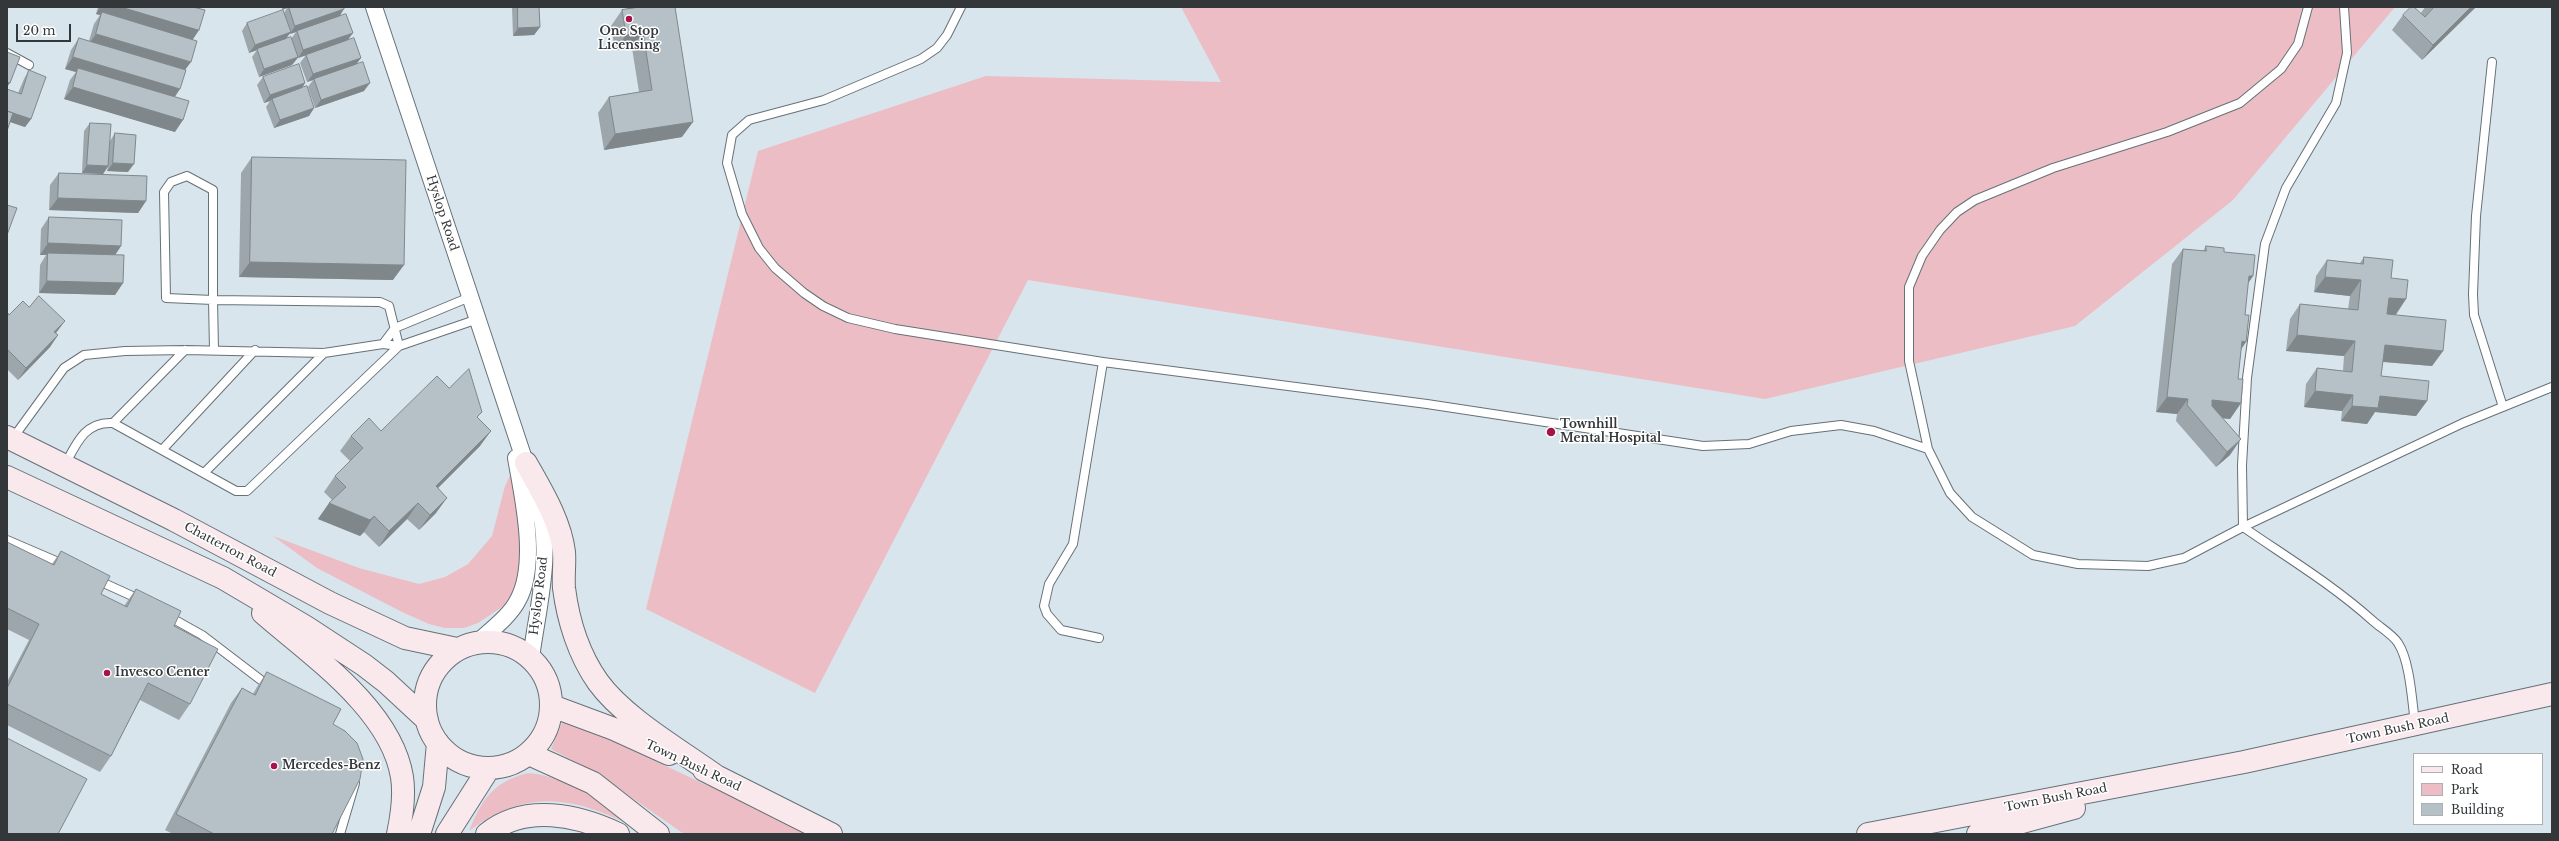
<!DOCTYPE html>
<html>
<head>
<meta charset="utf-8">
<style>
	body { margin:0 }
	#map { position:relative; width:2559px; height:841px; overflow:hidden; background:#d9e5ec; font-family:"Libre Baskerville",serif }
	canvas { display:block }
	.frame { position:absolute; inset:0; border:8px solid #33373a; pointer-events:none }
	.legend { position:absolute; left:2413px; top:753px; width:130px; height:72px; box-sizing:border-box; background:#fff; border:1px solid #adafb0; margin:0; padding:5px 7px; list-style:none; font-size:12px; color:#33373a }
	.legend li { display:flex; align-items:center; gap:8px; height:20px }
	.legend b { width:20px; border:1px solid #adafb0 }
	.scale { position:absolute; left:16px; top:24px; width:55px; height:18px; box-sizing:border-box; border:2px solid #33373a; border-top:0; padding-left:5px; font-size:12px; line-height:14px; white-space:nowrap; color:#33373a; -webkit-text-stroke:3px #fff; paint-order:stroke }
</style>
</head>
<body>
<div id="map">
<canvas width="2559" height="841"></canvas>
<div class="frame"></div>
<ul class="legend">
<li><b style="height:5px;background:#fae9ec"></b>Road</li>
<li><b style="height:11px;background:#ecbdc4"></b>Park</li>
<li><b style="height:11px;background:#b5c1c7"></b>Building</li>
</ul>
<div class="scale">20 m</div>
</div>
<script>
const g = document.querySelector('canvas').getContext('2d');
g.lineJoin = 'round';
function fill(path, color) { g.fillStyle = color; g.fill(path, 'evenodd'); }
function stroke(path, color, width, dash) { g.strokeStyle = color; g.lineWidth = width; g.lineCap = dash ? 'butt' : 'round'; g.setLineDash(dash || []); g.stroke(path); }
function drawText(font, color, halo, rows, align = 'center') {
  g.font = font + ' "Libre Baskerville",serif'; g.lineWidth = 3; g.setLineDash([]); g.textBaseline = 'middle'; g.strokeStyle = halo; g.fillStyle = color; for (const [text, x, y, turn = 0] of rows) {
    g.save(); g.translate(x, y); g.rotate((+turn || 0) * Math.PI / 180); g.textAlign = isNaN(turn) ? turn : align; if (halo) g.strokeText(text, 0, 0); g.fillText(text, 0, 0); g.restore();
  }
}
const green = new Path2D(`
	M1181 7H2395L2233 200 2075 326 1765 399 1028 280 815 693 646 609 758 151 986 76 1221 82Z
	M512 471 525 556 513 594 502 607 478 623 464 628H445L429 624 402 612 317 568 273 536 359 568 419 584 445 577 468 564 492 536 505 486Z
	M564 718 702 783 819 834H684L595 772 551 749Z
	M528 773C573 777 612 810 648 834 583 800 533 783 469 831 482 799 493 782 528 773Z`);
const lane = new Path2D(`
	M961 7 947 35 937 48 921 59 824 100 749 120 732 135 727 163 742 214 759 248 775 268 804 293 823 306 848 318 895 329 1103 362 1427 404 1703 446 1749 444 1791 431 1841 425 1874 431 1928 449 1950 493 1972 517 2033 555 2078 564 2148 566 2184 558 2243 527 2463 423 2552 387
	M2344 7 2347 53 2336 103 2286 188 2265 244 2247 378 2242 465 2243 527C2288 558 2333 585 2373 621 2381 628 2393 635 2398 643 2410 661 2412 701 2415 723
	M7 53 29 65
	M2492 62 2476 216 2473 294 2474 315 2503 407
	M187 176 213 190V300L166 298 164 192 171 182Z
	M383 344 395 328 470 297
	M113 423 185 350
	M13 438 64 368 84 355 125 351 185 350 324 353 383 344 399 346 478 319
	M1928 449 1909 361V287L1922 256 1940 230 1957 212 1975 200 2053 168 2167 132 2240 103 2281 69 2298 44 2308 7
	M162 450 255 350
	M65 465C76 444 85 421 113 423L236 491H247L399 346 389 306 380 302 213 300 214 350
	M204 473 324 353
	M7 540 63 564
	M97 580 141 600
	M168 616 202 635 270 687
	M1099 638 1061 630 1047 614 1044 606 1049 584 1073 544 1103 362
	M340 834 355 783`);
const street = new Path2D(`
	M374 7 529 474
	M478 642C491 630 510 616 518 600 538 563 523 498 516 458
	M531 658C538 605 554 550 537 498`);
const secondary = new Path2D(`
	M7 437 174 520 330 603 405 638 457 649
	M526 463C541 490 560 520 564 552 565 564 563 576 564 588 568 620 579 655 598 682 624 718 680 750 716 776
	M7 477 223 578 306 627 364 665 386 682 427 720
	M263 613C311 655 391 709 402 777 405 796 402 815 398 834
	M425 705a63 63 0 1 1 126 0a63 63 0 1 1-126 0Z
	M552 706 614 729 669 754
	M529 754 593 783 658 834
	M704 770 831 834
	M419 834 434 787 438 743
	M447 834 489 768
	M487 834C525 803 578 815 618 834
	M1868 834 2244 762 2552 694
	M1978 834 2074 808`);
const wall = new Path2D(`
	M98 7H197L196 8 199 30 193 39 185 70 175 97V132L64 99 70 80 76 72 65 69 71 50 79 38 89 41 94 24 100 15 96 14Z
	M282 7H344L340 16 347 41 298 58 292 65 259 77 252 57 257 50 249 53 242 31 247 23 284 13 287 8 282 10ZM296 32 291 39H286L289 33 290 34Z
	M512 7H539L540 27 534 35 513 36Z
	M627 7H675L682 137 604 150 598 113 609 97 639 92 632 48 615 50 611 26 622 10H627Z
	M2425 7H2476L2422 60 2392 30 2403 15 2421 13Z
	M306 55 364 91 315 108 308 87 313 80 307 82 300 63Z
	M29 70 31 119 25 127 10 122 18 93 24 79Z
	M263 77 305 83 302 88 314 108 309 116 274 128 266 107 270 101 264 103 257 85Z
	M90 123 110 141 115 133 128 172 107 171 108 167 103 174 82 173 84 131Z
	M252 157 393 280 239 277 241 173Z
	M59 173 146 201 138 213 49 210 50 185Z
	M49 217 121 246 115 255 123 283 115 295 39 293 40 265 46 255H40L41 229Z
	M2206 246 2224 252 2253 276 2248 283 2238 379 2241 403 2230 419 2222 418 2230 455 2216 467 2176 421 2177 414 2156 412 2172 264 2183 249 2203 251Z
	M2364 257 2391 278 2406 299 2396 315 2443 351 2432 366 2383 362 2381 376 2427 401 2416 416 2375 412 2367 424 2341 421 2342 411 2304 407 2306 384 2317 368 2343 371 2344 356 2286 351 2290 319 2300 304 2348 309 2350 296 2314 292 2316 276 2327 260 2360 263Z
	M7 312 9 315 56 333 58 335 50 347 18 380 7 369Z
	M478 418 480 446 438 488 436 513 419 530 407 519 379 547 364 532 360 536 318 519 332 500 324 492 335 476 350 461 340 451 351 436 381 431Z
	M7 542 52 564 61 551 101 594 124 606 136 589 174 626 190 704 179 720 140 700 111 756 100 772 7 725V682L29 640 7 629Z
	M267 672 333 724 332 834H173L165 830 231 703 242 688 253 694 257 687Z`);
const shadedWall = new Path2D(`
	M100 7H121L199 30 191 42 102 12 100 15 96 14Z
	M284 7H288L287 8 282 10Z
	M2471 7H2476L2422 60 2433 45Z
	M344 9 339 17 297 31 296 32 290 34 295 26Z
	M540 27 534 35 513 36 518 28Z
	M291 32 285 40 257 49V50L249 53 255 45Z
	M643 32 632 48 615 50 626 35Z
	M353 33 347 41 298 58 303 50Z
	M96 34 191 62 182 74 88 45Z
	M73 57 180 89 172 101 78 68 76 72 65 69Z
	M298 57 292 65 259 77 264 69Z
	M361 58 355 66 314 79 313 80 307 82 313 74Z
	M7 82 10 83 7 87Z
	M305 83 300 91 272 99 270 101 264 103 270 95Z
	M370 83 364 91 315 108 321 100Z
	M73 87 183 120 175 132 64 99Z
	M314 108 309 116 274 128 280 120Z
	M7 111 31 119 25 127 7 121Z
	M693 122 682 137 604 150 615 134Z
	M113 163 134 164 128 172 107 171Z
	M87 165 108 166 103 174 82 173Z
	M58 198 146 201 138 213 49 210Z
	M48 243 121 246 113 258 48 253 46 255H40Z
	M250 262 404 265 393 280 239 277Z
	M2249 276H2253L2242 292Z
	M2325 277 2361 280 2350 296 2314 292Z
	M47 281 123 283 115 295 39 293Z
	M2389 298 2406 299 2395 315 2378 313Z
	M65 321 56 333 54 332Z
	M58 335 50 347 18 380 26 368Z
	M2297 335 2355 341 2344 356 2286 351Z
	M2242 341 2246 342 2236 357Z
	M2385 345 2443 351 2432 366 2374 361Z
	M2315 391 2353 395 2342 411 2304 407Z
	M2380 396 2427 401 2416 416 2375 412 2367 424 2341 421 2352 406Z
	M2167 397 2188 399 2177 414 2156 412Z
	M2212 400 2241 403 2230 419 2201 416Z
	M491 431 480 446 425 501 436 486Z
	M2241 439 2230 455 2216 467 2227 452Z
	M447 498 436 513 419 530 430 515Z
	M329 503 374 516 364 532 360 536 318 519Z
	M418 503 407 519 379 547 389 531Z`);
const building = new Path2D(`
	M121 7H193L205 10 199 30Z
	M289 7H344V9L295 26Z
	M518 7H539L540 27 518 28Z
	M640 7H675L693 122 615 134 609 97 652 90 643 32 626 35 622 10Z
	M2411 7H2414L2425 17 2434 7H2471L2433 45 2403 15Z
	M283 10 291 32 255 45 247 23Z
	M102 12 197 41 191 62 96 34Z
	M346 14 353 33 303 50 297 31Z
	M291 37 298 57 264 69 257 49Z
	M79 38 186 70 180 89 73 57Z
	M354 38 361 58 313 74 306 55Z
	M7 52 20 57 10 83 7 82Z
	M363 62 370 83 321 100 314 79Z
	M299 64 305 83 270 95 263 77Z
	M78 68 189 101 183 120 73 87Z
	M29 70 46 77 31 119 7 111V89L21 94Z
	M307 86 314 108 280 120 272 99Z
	M7 111 13 113 7 131Z
	M90 123 111 124 108 166 87 165Z
	M115 133 136 135 134 164 113 163Z
	M252 157 406 160 404 265 250 262Z
	M59 173 147 176 146 201 58 198Z
	M7 205 17 208 7 235Z
	M49 217 122 220 121 246 48 243Z
	M2206 246 2224 248V252L2255 255 2253 276H2249L2245 315H2249L2246 342 2242 341 2238 379H2243L2241 403 2212 400V406L2241 439 2227 452 2187 405 2188 399 2167 397 2183 249 2206 251Z
	M48 253 124 255 123 283 47 281Z
	M2364 257 2393 260 2391 278 2408 280 2406 299 2389 298 2387 314 2446 320 2443 351 2385 345 2381 376 2429 381 2427 401 2380 396 2378 408 2352 406 2353 395 2315 391 2317 368 2352 372 2355 341 2297 335 2300 304 2358 310 2361 280 2325 277 2327 260 2363 264Z
	M39 296 65 321 54 332 58 335 26 368 7 349V312L9 315 23 301 29 307Z
	M469 369 482 412 477 417 491 431 436 486 447 498 430 515 418 503 389 531 374 516 370 520 329 503 346 487 335 476 363 448 351 436 369 418 381 431 437 376 449 388Z
	M7 542 54 565 61 551 110 576 101 594 127 607 136 589 181 611 174 626 218 649 190 704 148 683 111 756 7 704V688L39 624 7 608Z
	M267 672 341 709 333 724 345 731 357 743 363 759 360 779 332 834H214L176 814 242 688 255 695Z
	M7 738 87 779 58 834H7Z`);
const markers = [
	[629,19,4,"#a71249"],
	[1551,432,5,"#a71249"],
	[107,673,4,"#a71249"],
	[274,766,4,"#a71249"]
];
const poiNames = [
	["One Stop",629,32,"center"],
	["Licensing",629,46,"center"],
	["Townhill",1560,425],
	["Mental Hospital",1560,439],
	["Invesco Center",115,673],
	["Mercedes-Benz",282,766]
];
const streetNames = [
	["Hyslop Road",442,213,72],
	["Chatterton Road",230,550,28],
	["Hyslop Road",539,596,-83],
	["Town Bush Road",2398,729,-12],
	["Town Bush Road",693,766,25],
	["Town Bush Road",2056,798,-11]
];
fill(green, '#ecbdc4');
stroke(lane, '#667177', 10);
stroke(street, '#667177', 18);
stroke(secondary, '#667177', 24);
stroke(lane, '#fff', 8);
stroke(street, '#fff', 16);
stroke(secondary, '#fae9ec', 22);
fill(wall, '#9ca6ab');
fill(shadedWall, '#7f878b');
fill(building, '#b5c1c7');
stroke(building, '#7f878b', 1);
for (const [x, y, r, color] of markers) { const dot = new Path2D(); dot.arc(x, y, r, 0, 2 * Math.PI); g.fillStyle = color; g.fill(dot); stroke(dot, '#fff', 1.5); }
drawText('bold 12px', '#33373a', '#fff', poiNames, 'left');
drawText('12px', '#33373a', '#fff', streetNames);
</script>
</body>
</html>
